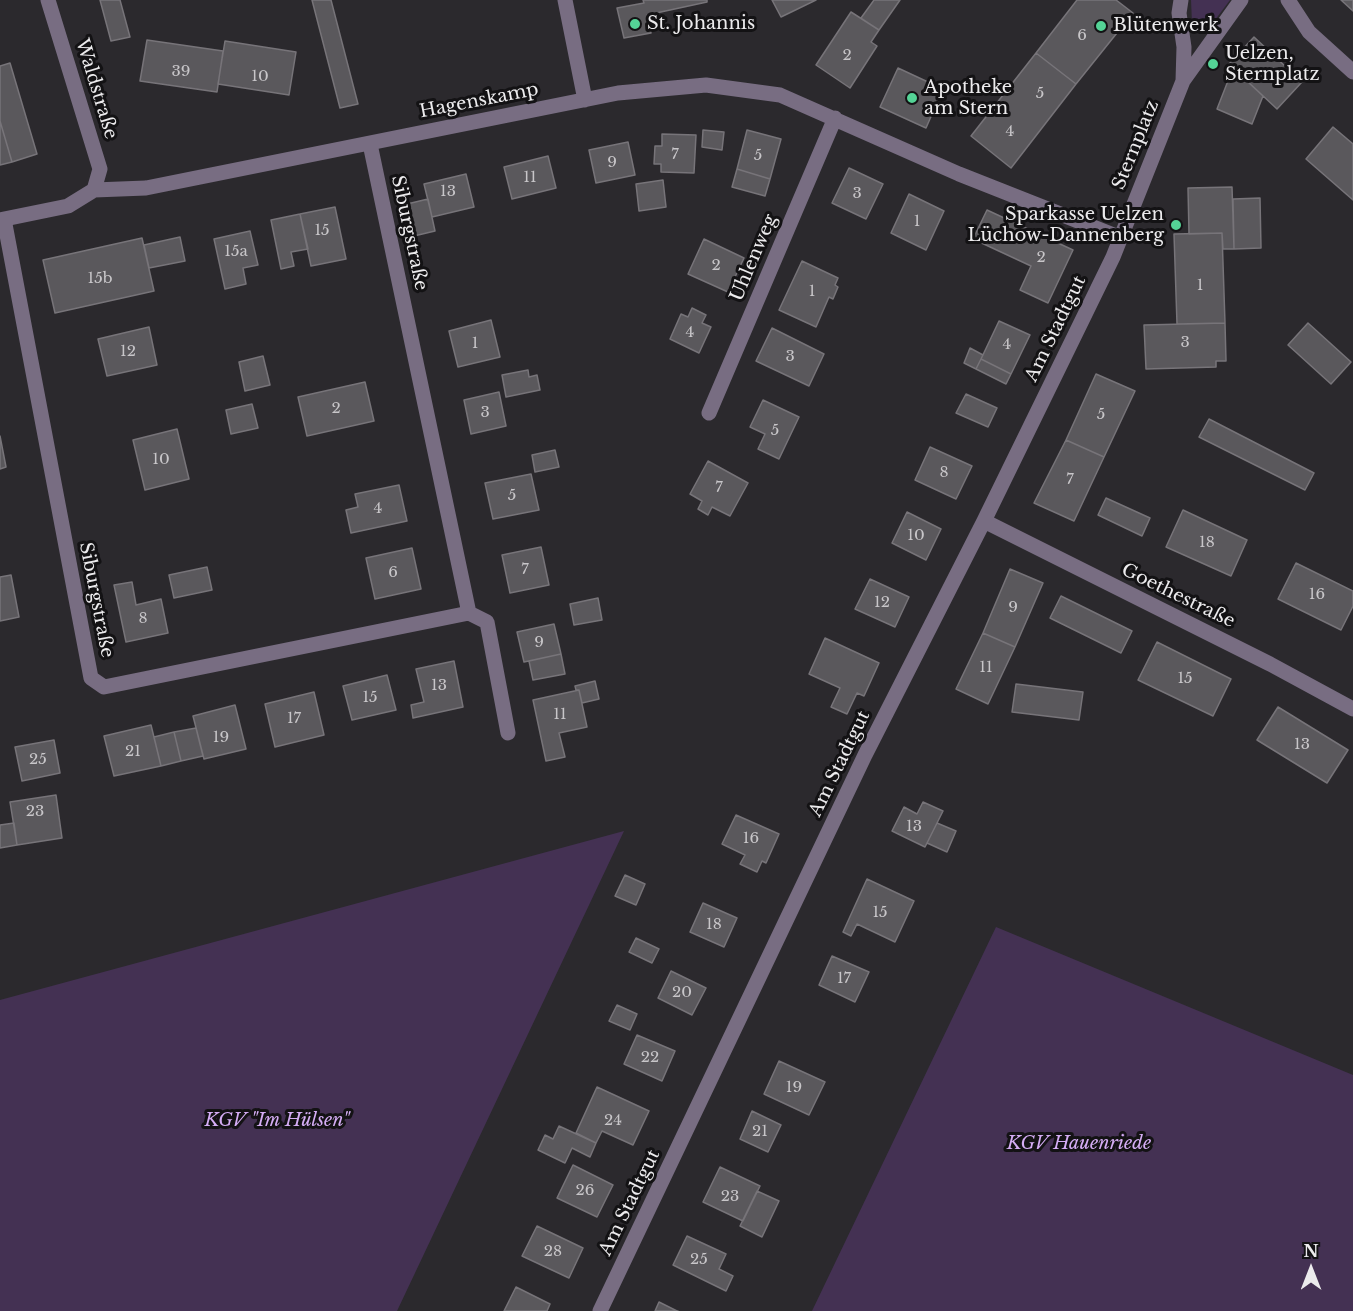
<!DOCTYPE html>
<html>
<head>
<meta charset="utf-8">
<style>
	body { margin:0 }
	#map { position:relative; width:1353px; height:1311px; overflow:hidden; background:#2b292d; font-family:"Libre Baskerville",serif }
	canvas { display:block }
	.north { position:absolute; left:1281px; top:1239px; width:60px; height:60px; -webkit-text-stroke:4px #131214; paint-order:stroke; rotate:0deg; font-size:16px; font-weight:700; line-height:24px; text-align:center; color:#ecebed }
	.north::after { content:''; display:block; margin:auto; width:21px; height:27px; background:#ecebed; clip-path:polygon(50% 0,100% 100%,50% 72%,0 100%) }
</style>
</head>
<body>
<div id="map">
<canvas width="1353" height="1311"></canvas>
<div class="north">N</div>
</div>
<script>
const g = document.querySelector('canvas').getContext('2d');
g.lineJoin = 'round';
function fill(path, color) { g.fillStyle = color; g.fill(path, 'evenodd'); }
function stroke(path, color, width, dash) { g.strokeStyle = color; g.lineWidth = width; g.lineCap = dash ? 'butt' : 'round'; g.setLineDash(dash || []); g.stroke(path); }
function drawText(font, color, halo, rows, align = 'center') {
  g.font = font + ' "Libre Baskerville",serif'; g.lineWidth = 6; g.setLineDash([]); g.textBaseline = 'middle'; g.strokeStyle = halo; g.fillStyle = color; for (const [text, x, y, turn = 0] of rows) {
    g.save(); g.translate(x, y); g.rotate((+turn || 0) * Math.PI / 180); g.textAlign = isNaN(turn) ? turn : align; if (halo) g.strokeText(text, 0, 0); g.fillText(text, 0, 0); g.restore();
  }
}
const green = new Path2D(`
	M1191 0H1230L1215 20 1192 23Z
	M624 831 397 1311H0V1000Z
	M996 927 1353 1075V1311H812Z`);
const building = new Path2D(`
	M100 0H120L130 37 111 41Z
	M312 0H331L358 104 340 108Z
	M643 0H707V2L647 15 651 33 624 38 617 8 644 3Z
	M772 0H816L781 17Z
	M874 0H900L879 30 861 18Z
	M1077 0H1116L1133 13 1076 84 1036 53Z
	M1341 0H1353V11Z
	M851 12 879 30 871 42 877 46 850 88 816 65Z
	M1254 37 1302 82 1277 109 1229 64Z
	M147 40 223 51 217 92 140 81Z
	M225 41 296 52 289 95 218 84Z
	M1036 53 1076 84 1011 168 971 136Z
	M10 63 37 154 12 162 0 121V66Z
	M898 68 943 89 926 128 880 107Z
	M1233 68 1263 96 1252 124 1217 109Z
	M0 121 12 162 0 165Z
	M1333 127 1353 144V200L1306 159Z
	M703 130 724 132 722 150 702 147Z
	M747 130 781 139 770 179 737 169Z
	M662 134 696 135 694 173 661 172V164H654L655 146H662Z
	M628 142 635 175 596 183 589 150Z
	M548 156 556 188 512 199 504 167Z
	M849 168 883 184 866 219 832 203Z
	M737 169 770 179 765 196 732 187Z
	M466 174 474 207 432 217 424 184Z
	M663 180 666 207 639 211 636 184Z
	M1232 187 1234 249H1223L1222 233 1189 234 1188 188Z
	M909 194 944 211 926 250 891 233Z
	M1260 198 1261 248 1234 249 1233 199Z
	M428 199 435 231 414 236 407 204Z
	M335 207 346 259 311 266 300 214Z
	M987 210 1073 250 1048 303 1020 290 1031 266 973 239Z
	M300 214 308 249 291 252 294 266 281 269 271 220Z
	M250 231 258 265 243 268 246 284 225 289 214 239Z
	M1222 233 1225 323 1177 324 1174 234Z
	M180 237 185 261 149 268 144 245Z
	M142 238 154 291 55 313 43 260Z
	M704 239 744 258 728 292 688 274Z
	M802 261 838 278 835 285 838 287 833 299 829 297 816 327 779 310Z
	M692 308 706 315 702 323 711 327 699 353 670 339 681 314 688 317Z
	M491 320 500 357 458 367 449 331Z
	M999 321 1030 335 1011 374 981 359Z
	M1225 323 1226 361H1216V367L1146 369 1144 325Z
	M1308 323 1351 362 1331 384 1288 345Z
	M149 327 157 365 107 376 98 339Z
	M772 328 824 354 809 386 756 361Z
	M970 348 983 355 976 369 964 363Z
	M263 356 270 385 245 391 239 362Z
	M981 359 1011 374 1006 384 976 369Z
	M528 370 529 377 537 375 540 390 506 397 502 375Z
	M1096 374 1135 391 1104 457 1066 440Z
	M365 382 374 421 307 436 298 397Z
	M499 392 506 426 471 434 464 400Z
	M966 394 997 408 988 427 956 413Z
	M763 400 799 417 779 459 758 449 765 434 750 427Z
	M252 404 258 428 231 434 226 410Z
	M1209 419 1314 473 1305 490 1199 437Z
	M177 429 189 479 145 490 133 440Z
	M0 436 6 467 0 469Z
	M1066 440 1104 457 1074 521 1034 503Z
	M930 447 972 466 956 499 915 480Z
	M555 450 559 467 535 472 532 455Z
	M708 461 748 483 730 516 712 507 708 515 698 509 702 501 690 494Z
	M531 474 539 510 493 519 485 483Z
	M399 485 407 521 351 533 346 510 358 507 355 494Z
	M1106 498 1150 518 1142 536 1098 515Z
	M1183 510 1247 540 1231 576 1166 547Z
	M907 512 941 529 926 560 892 543Z
	M541 547 549 585 510 593 502 555Z
	M412 548 421 589 375 599 366 558Z
	M1296 563 1353 591V606L1341 630 1278 599Z
	M207 567 212 590 174 598 169 575Z
	M1010 569 1043 583 1015 647 983 633Z
	M11 575 19 617 0 621V577Z
	M870 579 909 597 895 627 855 609Z
	M132 582 136 605 161 599 168 633 126 642 114 585Z
	M1061 596 1132 631 1121 653 1050 618Z
	M598 598 602 620 574 625 570 604Z
	M554 624 561 654 524 662 517 632Z
	M983 633 1015 647 988 704 956 689Z
	M825 638 879 663 864 696 857 693 847 714 831 707 840 688 809 674Z
	M1157 642 1231 679 1213 716 1138 680Z
	M561 654 565 674 533 680 529 661Z
	M454 661 463 707 413 718 411 705 424 702 416 669Z
	M387 675 396 710 352 720 343 686Z
	M595 681 599 699 582 703 579 690H576L575 686Z
	M1016 684 1083 692 1079 720 1012 712Z
	M579 690 587 727 559 733 565 757 546 761 533 700Z
	M314 692 324 735 275 747 265 704Z
	M235 705 246 749 204 759 193 716Z
	M1278 707 1348 750 1327 783 1257 740Z
	M151 725 161 766 114 776 104 736Z
	M196 728 203 756 181 761 174 732Z
	M174 732 181 761 161 766 154 737Z
	M54 740 60 773 22 781 15 747Z
	M56 795 62 838 17 845 10 802Z
	M923 802 943 811 925 847 892 831 904 807 917 814Z
	M736 815 779 834 766 863 762 861 757 872 740 864 745 855 722 844Z
	M14 823 17 845 0 848V825Z
	M937 823 956 831 947 852 927 843Z
	M625 875 645 884 636 905 615 896Z
	M867 879 914 901 895 942 857 924 851 936 843 932Z
	M703 903 737 918 724 947 690 932Z
	M636 938 659 949 652 963 629 952Z
	M832 956 869 972 855 1002 819 985Z
	M671 971 706 988 692 1015 658 998Z
	M617 1005 637 1014 630 1030 609 1021Z
	M637 1035 675 1051 662 1081 624 1064Z
	M779 1061 825 1082 809 1115 764 1094Z
	M597 1087 649 1111 633 1145 602 1131 596 1143 576 1133Z
	M752 1111 781 1125 768 1152 740 1139Z
	M559 1126 596 1143 590 1157 572 1148 565 1163 538 1150 545 1135 553 1139Z
	M573 1165 613 1185 597 1217 557 1198Z
	M720 1167 760 1186 743 1221 703 1202Z
	M757 1191 779 1201 762 1237 740 1226Z
	M537 1226 583 1248 569 1278 522 1256Z
	M687 1236 726 1254 719 1269 733 1276 726 1291 673 1265Z
	M516 1287 550 1304 547 1311H504Z
	M659 1302 677 1311H678H655Z`);
const minor = new Path2D(`
	M48 0 100 169 94 190
	M565 0 585 100
	M1288 0 1309 32 1353 72
	M1183 81 1241 0
	M4 219 91 678 104 687 469 613 370 144
	M0 220 68 206 94 190 146 188 618 93 706 85 780 95 959 174 1121 238
	M709 413 835 118
	M984 521 1270 664 1353 709
	M469 613 487 622 508 733
	M600 1311 865 755 984 521 1113 257 1183 81 1184 47 1179 13 1181 0`);
const markers = [
	[635,24,6,"#54d396"],
	[1101,26,6,"#54d396"],
	[1213,64,6,"#54d396"],
	[912,98,6,"#54d396"],
	[1176,225,6,"#54d396"]
];
const numberNames = [
	["6",1082,36],
	["2",847,56],
	["39",181,72],
	["10",260,77],
	["5",1040,94],
	["4",1010,132],
	["7",675,155],
	["5",758,156],
	["9",612,163],
	["11",530,178],
	["13",448,192],
	["3",857,194],
	["1",917,222],
	["15",322,231],
	["15a",236,252],
	["2",1041,258],
	["2",716,266],
	["15b",100,279],
	["1",1200,286],
	["1",812,292],
	["4",690,333],
	["3",1185,343],
	["1",475,344],
	["4",1007,345],
	["12",128,352],
	["3",790,357],
	["2",336,409],
	["3",485,413],
	["5",1101,415],
	["5",775,431],
	["10",161,460],
	["8",944,473],
	["7",1070,480],
	["7",719,488],
	["5",512,496],
	["4",378,509],
	["10",916,536],
	["18",1207,543],
	["7",525,570],
	["6",393,573],
	["16",1317,595],
	["12",882,603],
	["9",1013,608],
	["8",143,619],
	["9",539,643],
	["11",986,668],
	["15",1185,679],
	["13",439,686],
	["15",370,698],
	["11",560,715],
	["17",294,719],
	["19",221,738],
	["13",1302,745],
	["21",133,752],
	["25",38,760],
	["23",35,812],
	["13",914,827],
	["16",751,839],
	["15",880,913],
	["18",714,925],
	["17",844,979],
	["20",682,993],
	["22",650,1058],
	["19",794,1088],
	["24",613,1121],
	["21",760,1132],
	["26",585,1191],
	["23",730,1197],
	["28",553,1252],
	["25",699,1260]
];
const poiNames = [
	["St. Johannis",647,24],
	["Blütenwerk",1113,26],
	["Uelzen,",1225,54],
	["Sternplatz",1225,75],
	["Apotheke",924,88],
	["am Stern",924,109],
	["Sparkasse Uelzen",1164,215,"right"],
	["Lüchow-Dannenberg",1164,236,"right"]
];
const streetNames = [
	["Waldstraße",96,89,73],
	["Hagenskamp",479,101,-11],
	["Sternplatz",1136,145,-68],
	["Siburgstraße",409,233,78],
	["Uhlenweg",754,258,-67],
	["Am Stadtgut",1056,329,-64],
	["Goethestraße",1178,596,26],
	["Siburgstraße",96,600,79],
	["Am Stadtgut",840,764,-64],
	["Am Stadtgut",630,1203,-64]
];
const parkNames = [
	["KGV \"Im Hülsen\"",277,1121],
	["KGV Hauenriede",1079,1144]
];
fill(green, '#443153');
fill(building, '#5a585c');
stroke(building, '#777479', 1.5);
stroke(minor, '#786d82', 15);
for (const [x, y, r, color] of markers) { const dot = new Path2D(); dot.arc(x, y, r, 0, 2 * Math.PI); g.fillStyle = color; g.fill(dot); stroke(dot, '#131214', 2); }
drawText('15px', '#c8c6c9', null, numberNames);
drawText('18px', '#ecebed', '#131214', poiNames, 'left');
drawText('18px', '#ecebed', '#131214', streetNames);
drawText('italic 18px', '#d5adf5', '#131214', parkNames);
</script>
</body>
</html>
